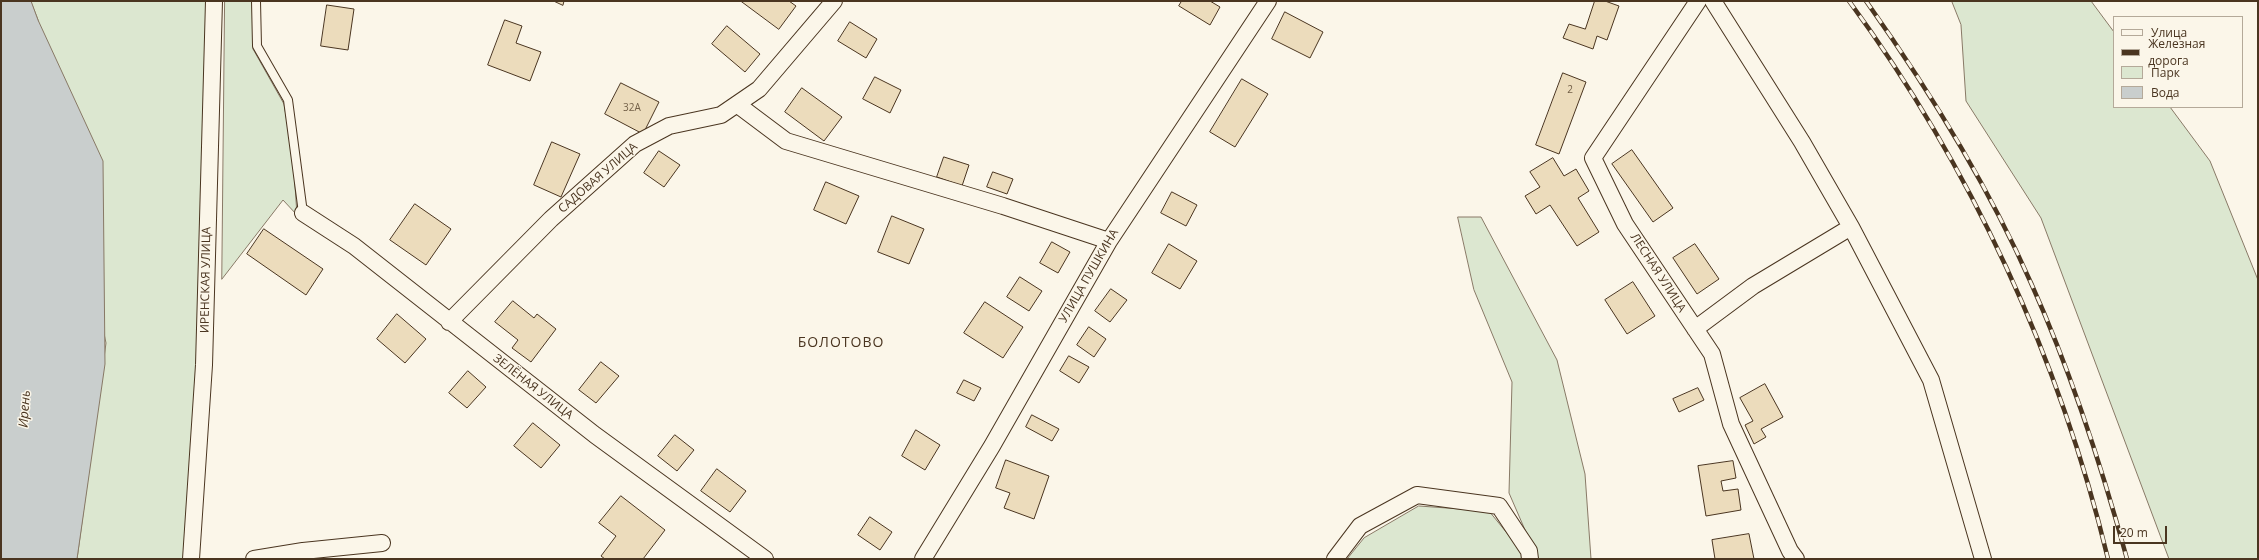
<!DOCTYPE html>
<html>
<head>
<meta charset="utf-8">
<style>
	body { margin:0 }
	#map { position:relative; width:2259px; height:560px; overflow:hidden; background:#fbf6e9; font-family:"Open Sans",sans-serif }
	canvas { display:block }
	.frame { position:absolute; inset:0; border:2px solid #4a3520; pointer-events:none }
	.legend { position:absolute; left:2113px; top:16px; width:130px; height:92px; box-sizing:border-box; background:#fbf6e9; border:1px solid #b4a999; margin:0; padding:5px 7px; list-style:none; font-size:12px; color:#4a3520 }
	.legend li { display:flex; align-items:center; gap:8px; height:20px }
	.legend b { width:20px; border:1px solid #b4a999 }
	.scale { position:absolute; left:2113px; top:526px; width:54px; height:18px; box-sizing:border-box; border:2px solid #4a3520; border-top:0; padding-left:5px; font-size:12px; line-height:14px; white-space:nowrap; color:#4a3520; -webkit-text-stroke:3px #fbf6e9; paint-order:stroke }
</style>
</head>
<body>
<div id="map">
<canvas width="2259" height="560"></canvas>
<div class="frame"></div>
<ul class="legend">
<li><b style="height:5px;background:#fbf6e9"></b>Улица</li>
<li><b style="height:5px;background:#4a3520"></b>Железная дорога</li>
<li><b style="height:11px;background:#dce7d0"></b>Парк</li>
<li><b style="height:11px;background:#c9cecd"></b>Вода</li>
</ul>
<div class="scale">20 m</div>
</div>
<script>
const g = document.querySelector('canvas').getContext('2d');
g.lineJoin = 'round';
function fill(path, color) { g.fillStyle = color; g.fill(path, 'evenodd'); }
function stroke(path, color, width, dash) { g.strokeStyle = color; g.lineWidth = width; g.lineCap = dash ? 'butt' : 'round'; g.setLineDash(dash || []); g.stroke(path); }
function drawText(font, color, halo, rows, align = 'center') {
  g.font = font + ' "Open Sans",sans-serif'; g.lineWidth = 3; g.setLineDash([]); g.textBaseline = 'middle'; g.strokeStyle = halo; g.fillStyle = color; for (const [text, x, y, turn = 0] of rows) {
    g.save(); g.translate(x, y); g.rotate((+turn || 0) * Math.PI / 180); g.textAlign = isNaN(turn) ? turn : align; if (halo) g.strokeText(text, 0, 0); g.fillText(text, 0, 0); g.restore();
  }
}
const green = new Path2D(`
	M31 1H214L191 559H77L106 343 38 20Z
	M225 1H253V49L284 104 293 156 297 215 283 200 222 279Z
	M1952 1H2091L2114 32V107H2170L2210 161 2258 280V559H2169L2041 218 1966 101 1961 25Z
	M1458 217H1481L1557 360 1585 474 1591 559H1534L1532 546 1509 493 1512 382 1474 290Z
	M1419 506 1489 511 1524 554V559H1347L1364 538Z`);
const water = new Path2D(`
	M1 1H31L38 20 103 161 105 364 77 559H1Z`);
const building = new Path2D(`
	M554 1H564L563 5Z
	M741 1H789L796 6 779 29Z
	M1182 1H1210L1220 7 1210 25 1179 6Z
	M1595 1H1605L1619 6 1607 40 1597 36 1593 49 1563 38 1569 24 1585 29Z
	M327 5 354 9 348 50 321 46Z
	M1285 12 1323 32 1310 58 1272 39Z
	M505 20 522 26 516 43 541 52 530 81 488 65Z
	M850 22 877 39 866 58 838 41Z
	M727 26 760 54 745 72 712 44Z
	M1563 73 1586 82 1559 154 1536 145Z
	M875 77 901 90 890 113 863 99Z
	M1242 79 1268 94 1235 147 1210 132Z
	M621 83 659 102 643 134 605 114Z
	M802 88 842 117 824 141 785 112Z
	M552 142 580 154 561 197 534 185Z
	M1632 150 1673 208 1653 222 1612 164Z
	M659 151 680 165 664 187 644 173Z
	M944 157 969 165 962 186 937 177Z
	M1553 158 1564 176 1576 169 1589 191 1578 198 1599 232 1577 246 1550 205 1536 214 1525 196 1540 187 1530 172Z
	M993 172 1013 179 1007 194 987 187Z
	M826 182 859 196 846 224 814 210Z
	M1172 192 1197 205 1186 226 1161 213Z
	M415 204 451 229 426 265 390 240Z
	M892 216 924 229 909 264 878 252Z
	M264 229 323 269 306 295 247 254Z
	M1052 242 1070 252 1058 273 1040 263Z
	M1169 244 1197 261 1180 289 1152 273Z
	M1695 244 1719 279 1697 294 1673 258Z
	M1020 277 1042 291 1029 311 1007 297Z
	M1633 282 1655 316 1627 334 1605 300Z
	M1111 289 1127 300 1110 322 1095 311Z
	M513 301 534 318 537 314 556 329 531 362 512 348 518 340 495 322Z
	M985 302 1023 327 1003 358 964 333Z
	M397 314 426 339 405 363 377 339Z
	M1089 327 1106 339 1094 357 1077 345Z
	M1069 356 1089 367 1079 383 1060 371Z
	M601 362 619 376 596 403 579 390Z
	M468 371 486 387 467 408 449 393Z
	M964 380 981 388 974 401 957 393Z
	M1765 384 1783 417 1761 429 1766 437 1754 444 1745 425 1753 421 1740 398Z
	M1698 388 1704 400 1679 412 1673 399Z
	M1032 415 1059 429 1052 441 1026 427Z
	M533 423 560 445 541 468 514 446Z
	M916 430 940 445 925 470 902 456Z
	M675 435 694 450 677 471 658 456Z
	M1006 460 1049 476 1034 519 1004 508 1010 493 996 488Z
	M1733 461 1736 478 1721 481 1723 491 1738 489 1741 510 1706 516 1698 466Z
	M717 469 746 491 730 512 701 491Z
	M621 496 665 530 643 559H605L601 556 616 536 599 523Z
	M870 517 892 532 880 550 858 535Z
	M1749 534 1754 559H1715L1712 540Z`);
const service = new Path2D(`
	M256 1 257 46 288 100 303 213`);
const minor = new Path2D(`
	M1698 1 1593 158 1625 224 1712 354 1731 424 1790 551 1796 559
	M1713 1 1802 142 1851 227 1931 380 1983 559
	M738 105 786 141 1003 206 1109 241
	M303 213 354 246 595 435 765 559
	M449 322 551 219 635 144 669 126 721 115 759 89 834 1
	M1695 329 1753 286 1851 227
	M191 559 204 365 214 1
	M254 559 303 551 382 543
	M923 559 992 446 1109 241 1268 1
	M1335 559 1360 526 1417 495 1499 506 1529 551 1530 559`);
const rail = new Path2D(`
	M1849 1C1971 167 2060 359 2108 559
	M1866 1C1929 90 1987 183 2031 283 2071 372 2101 464 2127 559`);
const numberNames = [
	["2",1570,90],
	["32А",632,108]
];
const streetNames = [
	["САДОВАЯ УЛИЦА",598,178,-41],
	["ЛЕСНАЯ УЛИЦА",1658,273,57],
	["УЛИЦА ПУШКИНА",1089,276,-60],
	["ИРЕНСКАЯ УЛИЦА",206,280,-89],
	["ЗЕЛЁНАЯ УЛИЦА",533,387,38]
];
const waterNames = [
	["Ирень",25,409,-86]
];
const quarterNames = [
	["БОЛОТОВО",841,343]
];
fill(green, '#dce7d0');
stroke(green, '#887966', 1);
fill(water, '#c9cecd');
stroke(water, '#887966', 1);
fill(building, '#ecdcbc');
stroke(building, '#4a3520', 1);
stroke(service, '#4a3520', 10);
stroke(minor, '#4a3520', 18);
stroke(service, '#fbf6e9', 8);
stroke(minor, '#fbf6e9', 16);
stroke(rail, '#4a3520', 4.5);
stroke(rail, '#fbf6e9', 3, [9]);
drawText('10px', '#725f47', null, numberNames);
drawText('12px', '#4a3520', '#fbf6e9', streetNames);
drawText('italic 13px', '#4a3520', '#fbf6e9', waterNames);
g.letterSpacing = '1px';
drawText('14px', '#4a3520', '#fbf6e9', quarterNames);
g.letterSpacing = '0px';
</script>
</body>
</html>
